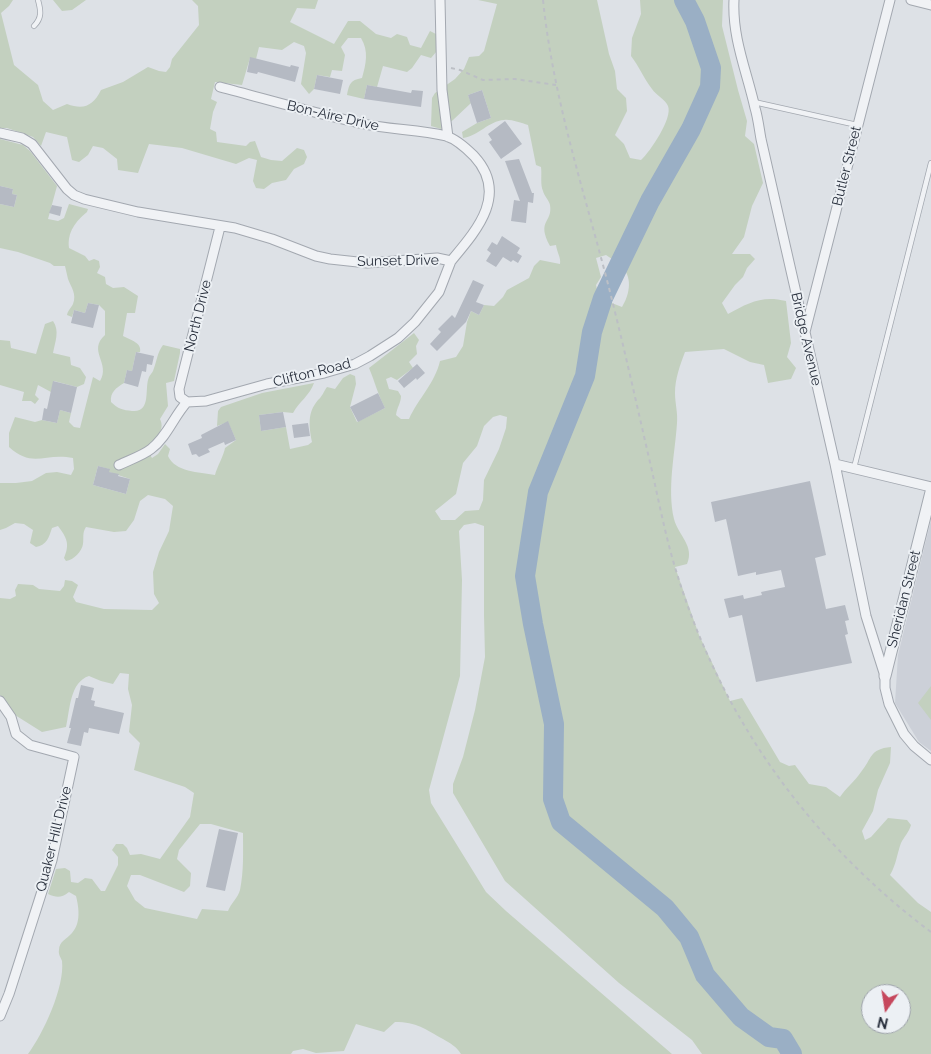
<!DOCTYPE html>
<html>
<head>
<meta charset="utf-8">
<style>
	body { margin:0 }
	#map { position:relative; width:931px; height:1054px; overflow:hidden; background:#dde1e6; font-family:Raleway,sans-serif }
	canvas { display:block }
	.north { position:absolute; left:861px; top:984px; width:50px; height:50px; box-sizing:border-box; background:#ecf0f4; border:1px solid #9ea3aa; border-radius:50%; rotate:193deg; font-size:14px; font-weight:700; line-height:20px; text-align:center; color:#282f3c }
	.north::after { content:''; display:block; margin:auto; width:18px; height:22px; background:#c6485d; clip-path:polygon(50% 0,100% 100%,50% 72%,0 100%) }
</style>
</head>
<body>
<div id="map">
<canvas width="931" height="1054"></canvas>
<div class="north">N</div>
</div>
<script>
const g = document.querySelector('canvas').getContext('2d');
g.lineJoin = 'round';
function fill(path, color) { g.fillStyle = color; g.fill(path, 'evenodd'); }
function stroke(path, color, width, dash) { g.strokeStyle = color; g.lineWidth = width; g.lineCap = dash ? 'butt' : 'round'; g.setLineDash(dash || []); g.stroke(path); }
function drawText(font, color, halo, rows, align = 'center') {
  g.font = font + ' Raleway,sans-serif'; g.lineWidth = 4; g.setLineDash([]); g.textBaseline = 'middle'; g.strokeStyle = halo; g.fillStyle = color; for (const [text, x, y, turn = 0] of rows) {
    g.save(); g.translate(x, y); g.rotate((+turn || 0) * Math.PI / 180); g.textAlign = isNaN(turn) ? turn : align; if (halo) g.strokeText(text, 0, 0); g.fillText(text, 0, 0); g.restore();
  }
}
const built = new Path2D(`
	M931 520V751L919 742 895 703 898 655Z`);
const green = new Path2D(`
	M0 0H13L9 6 1 13 14 65 38 85 43 101 53 110 67 104C84 110 93 106 101 90L123 82 148 67 159 71 166 72 170 67 172 59 199 25 198 6 192 0H318L315 9 297 8 290 22 334 44 348 21H360L376 34 391 38 397 34 407 37 410 45 421 48 430 31 436 34 437 51 431 58 421 55 412 68 407 72 383 66 377 87 367 85 364 99 347 95C349 85 350 80 362 78 366 64 369 51 361 38H348L341 47 345 55 342 71 332 70 330 77 317 75 314 89 309 94 301 84 306 53 304 46 294 42 282 50 259 47 256 59 250 58 242 85 215 82 211 99 217 102 213 112 210 129 216 132 217 142 246 146 250 142 255 141 261 157 271 160 282 161 297 148 304 150 307 157 304 164 294 169 286 180 272 183 264 189 256 188 253 181 257 160 249 158 236 164 182 148 149 144 138 173 118 170 117 159 103 148 93 146 88 155 79 162 72 160 67 137 46 132 41 146 33 137 7 128H0Z
	M53 0H86L72 10 62 11Z
	M478 0H597L609 54 615 71 617 89 626 98 627 111 615 135 624 144 630 158 641 160C650 152 673 118 668 106 665 99 656 95 652 89 644 79 639 66 631 56L632 38 641 14 640 0H723L722 26 738 90 747 121 745 136 754 144 763 183 752 206 744 237 732 254H750L755 259 747 268 743 277 735 285 722 303 728 314C748 303 762 295 786 301L791 343 787 357 796 368 791 379 768 383 764 365 750 362 724 349 685 352C680 365 675 379 675 393 675 403 678 413 677 423 675 454 667 488 674 519 678 535 695 546 687 564L675 567 699 635 730 701 742 698 780 762 789 766 795 765 809 784 826 787 840 797C846 788 855 781 861 772 872 759 869 749 891 747L890 763 878 790 873 811 862 831 865 840 871 837 888 818 907 820 911 825C909 832 904 837 901 843 897 854 896 865 890 875L918 903 931 912V1054H702L692 1040 619 983 505 881 453 793V784L463 757 475 710 485 657 484 615V526L475 523 464 525 459 531 462 580 460 676 429 790 431 803 486 892 506 911 672 1054H461C456 1046 451 1044 443 1039 425 1029 417 1022 395 1022L384 1032 356 1024 344 1051 316 1053 303 1049 293 1051 291 1054H28C43 1034 65 987 62 961 61 958 58 954 59 950 59 941 67 939 72 933 81 923 79 908 76 896L69 892C61 898 57 898 48 894L56 869 65 868 70 871 71 882 78 883 85 878 92 879 101 891H105L118 865V857L112 850 116 844H123L127 848 130 855 141 854 160 859 190 817 194 793 185 787 134 770 140 743 129 732 132 705 128 689 129 674 120 673 113 684 101 681 89 676C70 682 70 709 66 727L42 732 15 715 0 695V598L10 599 16 596 15 590 18 584 33 585 39 589 60 591 64 586 65 580 72 581 78 585 73 597 76 602 104 609 152 610 159 603 154 594 153 572 159 552 169 531 173 506 165 499 148 495 140 501 134 520 126 531 114 532 86 527C82 533 84 537 83 544 82 551 74 560 66 561L64 558C70 544 67 538 58 526L52 528C49 537 47 545 36 547L30 543 33 530 24 524 15 523 6 528 0 530V483H16L32 481 46 473 57 472 71 475 74 469 73 458C45 452 33 469 9 447V433L15 417 35 422 42 420 57 423 60 410 71 413 69 422 74 427 80 428 93 377 100 381C111 363 87 351 105 335V311L99 305 88 303 85 313 74 310 72 317 67 315C68 310 71 308 73 304 77 294 71 287 68 279 67 275 66 270 65 266H54L50 263 18 252 0 248V204L14 207 17 195 12 194 13 189 0 186V139L23 145 30 151 57 186 48 219 58 221 64 218 69 204 88 209 87 212C76 221 67 232 69 248L85 256 89 261 94 259 99 261 100 267 97 273 105 277 106 284 113 288 124 287 138 296 135 313H127L123 336C131 340 142 343 140 352H136L132 371 127 370 124 383C116 388 110 392 111 402 118 409 123 410 132 411 152 413 144 388 149 377 150 375 152 373 153 371 157 361 157 353 163 345L180 349V353L174 381 166 383 168 406 160 419C166 431 154 440 146 448L152 458 158 454 165 444 170 449 168 456C175 472 199 472 215 475 217 467 224 455 225 448L236 440 228 422 217 426 218 411 221 407 262 393 314 383C310 395 299 402 293 413L283 412 259 415 261 431 286 427 290 449 308 445 312 442C309 426 307 413 318 400 322 397 324 391 327 387L335 389 343 378 350 374 355 376 356 384 350 407 357 422 385 408C378 395 375 382 369 368L414 333 419 340 416 346 417 354 409 362 413 368 397 380 391 377 386 379 389 389 398 391 401 396C401 403 397 407 396 415L401 419H409C418 399 435 383 440 361L456 357 463 346 467 322 471 311 479 315 484 305 494 306 503 297 507 290 529 278 534 266 540 260 560 264C561 257 557 253 556 245L550 246C536 220 553 223 550 205 549 200 544 196 543 191 540 185 542 175 541 167L536 165 528 125C521 123 511 119 504 120 489 121 478 136 463 138L462 132 477 123 491 118 482 90 468 95 471 103 453 120 441 129 431 126 432 98 435 93 455 79 464 69 469 57 479 56 484 51 497 4ZM606 255C612 259 618 263 623 268 633 279 629 296 622 307L599 298 596 285 601 277 596 258ZM500 415 507 417 506 428 499 449 484 480 483 500 479 510 465 511 455 520H441L435 511 456 494 463 463 477 446 484 426 493 417ZM98 466 109 469V472L130 479 126 494 93 485ZM200 824H211L243 833C243 851 244 871 240 890 238 898 231 903 228 911L202 909 197 919 145 908 135 900 127 886 131 875H140L184 892 190 886 191 873 177 859 179 850ZM871 994H901V1024H871Z
	M53 321C60 331 55 342 53 353L70 357 71 365 80 368 86 377 84 384 77 387 54 381 51 392 38 385 35 395 39 399 35 404 31 401H22L24 392 0 385V340L10 341 11 348 36 354 45 324Z
	M931 686V720L918 703Z`);
const river = new Path2D(`
	M684 0 695 21 711 68 710 87 691 129 650 201 603 298 592 332 585 376 538 492 525 576 533 624 554 724 553 799 561 822 665 908 689 937 705 975 741 1017 769 1037 783 1039 792 1054`);
const building = new Path2D(`
	M250 57 290 67 291 65 299 67 295 82 258 72 257 74 247 72Z
	M317 75 343 80 340 94 314 89Z
	M367 85 411 93 412 90 423 91 421 107 364 99Z
	M482 90 491 118 477 123 468 95Z
	M505 121 522 144 501 159 489 142 492 140 488 134Z
	M519 159 532 193H534L533 203 528 202 526 223 511 221 514 200 520 201 505 161Z
	M0 186 13 189 12 194 17 195 14 207 0 204Z
	M52 205 62 207 60 216 49 213Z
	M502 236 520 248 517 253 522 256 518 263 513 260 511 262 503 257 496 267 486 261 491 253 487 250 492 242 497 245Z
	M473 280 484 285 476 302 484 305 479 315 471 311 466 322 437 351 430 344 441 332 438 329 452 315 455 318Z
	M88 303 99 305 93 328 71 323 74 310 85 313Z
	M136 352 154 356 152 365 147 364 146 372 142 371 138 387 124 383 127 370 132 371Z
	M417 364 425 373 417 380 416 378 404 388 398 381Z
	M53 381 77 387 71 413 60 410 57 423 42 420 44 408 47 409Z
	M378 393 385 408 358 422 350 407Z
	M283 412 286 427 261 431 259 415Z
	M228 421 236 440 225 445 224 442 208 449 210 452 199 457 196 454 192 455 188 444 202 438 201 435Z
	M308 423 310 436 294 438 292 425Z
	M98 466 110 469 109 472 119 474 118 476 130 479 126 494 93 485Z
	M810 481 826 555 815 558 826 609 845 605 849 620 845 621 848 634 845 635 852 663 756 682 742 615 729 618 724 599 743 595 744 599 762 595 761 592 785 587 781 570 756 575V572L738 576 726 519 715 522 711 502Z
	M81 685 94 688 91 700 95 701 94 706 124 713 119 734 89 728 88 733 84 732 81 746 67 743 71 728H69L76 698H78Z
	M219 829 238 833 225 891 206 887Z`);
const path = new Path2D(`
	M543 0C554 106 588 202 613 304 627 360 639 415 652 471 660 507 667 543 678 577 722 719 812 843 931 932
	M451 68 460 70 483 80 515 79 556 85`);
const service = new Path2D(`
	M34 26C42 18 41 11 38 0
	M754 102 857 125
	M854 468 931 163`);
const minor = new Path2D(`
	M440 0 442 90 448 137
	M734 0C732 38 747 72 755 108 758 118 759 128 761 139L835 464 866 616 885 676V688L889 704 904 734 914 746 931 760
	M911 0 931 5
	M0 133 22 138 32 144 67 189 74 195 84 199 138 212 235 228 272 239 316 256 330 259 367 263 437 258 451 261C477 230 509 194 474 156 467 149 456 139 446 136 418 129 388 130 360 123 313 113 266 99 220 87
	M220 227 179 389 180 397 187 402 206 401 267 384 324 373 355 364 370 356 398 338 415 322 439 292 451 261
	M805 332 890 0
	M835 464 931 487
	M119 465C129 460 142 456 151 449 167 437 174 416 187 402
	M0 701 11 717 16 734 30 745 74 757 52 860 9 994 0 1016`);
const tertiary = new Path2D(`
	M885 676 931 492`);
const streetNames = [
	["Bon-Aire Drive",333,116,13],
	["Butler Street",847,166,-76],
	["Sunset Drive",398,261,-1],
	["North Drive",198,316,-76],
	["Bridge Avenue",806,339,77],
	["Clifton Road",312,373,-14],
	["Sheridan Street",904,599,-76],
	["Quaker Hill Drive",54,839,-76]
];
fill(built, '#ccd0d8');
fill(green, '#c3d0bf');
stroke(river, '#9aafc5', 20);
fill(building, '#b5bac3');
stroke(service, '#a3a8b0', 6);
stroke(minor, '#a3a8b0', 11);
stroke(tertiary, '#a3a8b0', 13);
stroke(path, '#bcbfc5', 2, [4, 4]);
stroke(service, '#f0f2f5', 4.5);
stroke(minor, '#f0f2f5', 9);
stroke(tertiary, '#f0f2f5', 11);
drawText('14px', '#282f3c', '#ecf0f4', streetNames);
</script>
</body>
</html>
